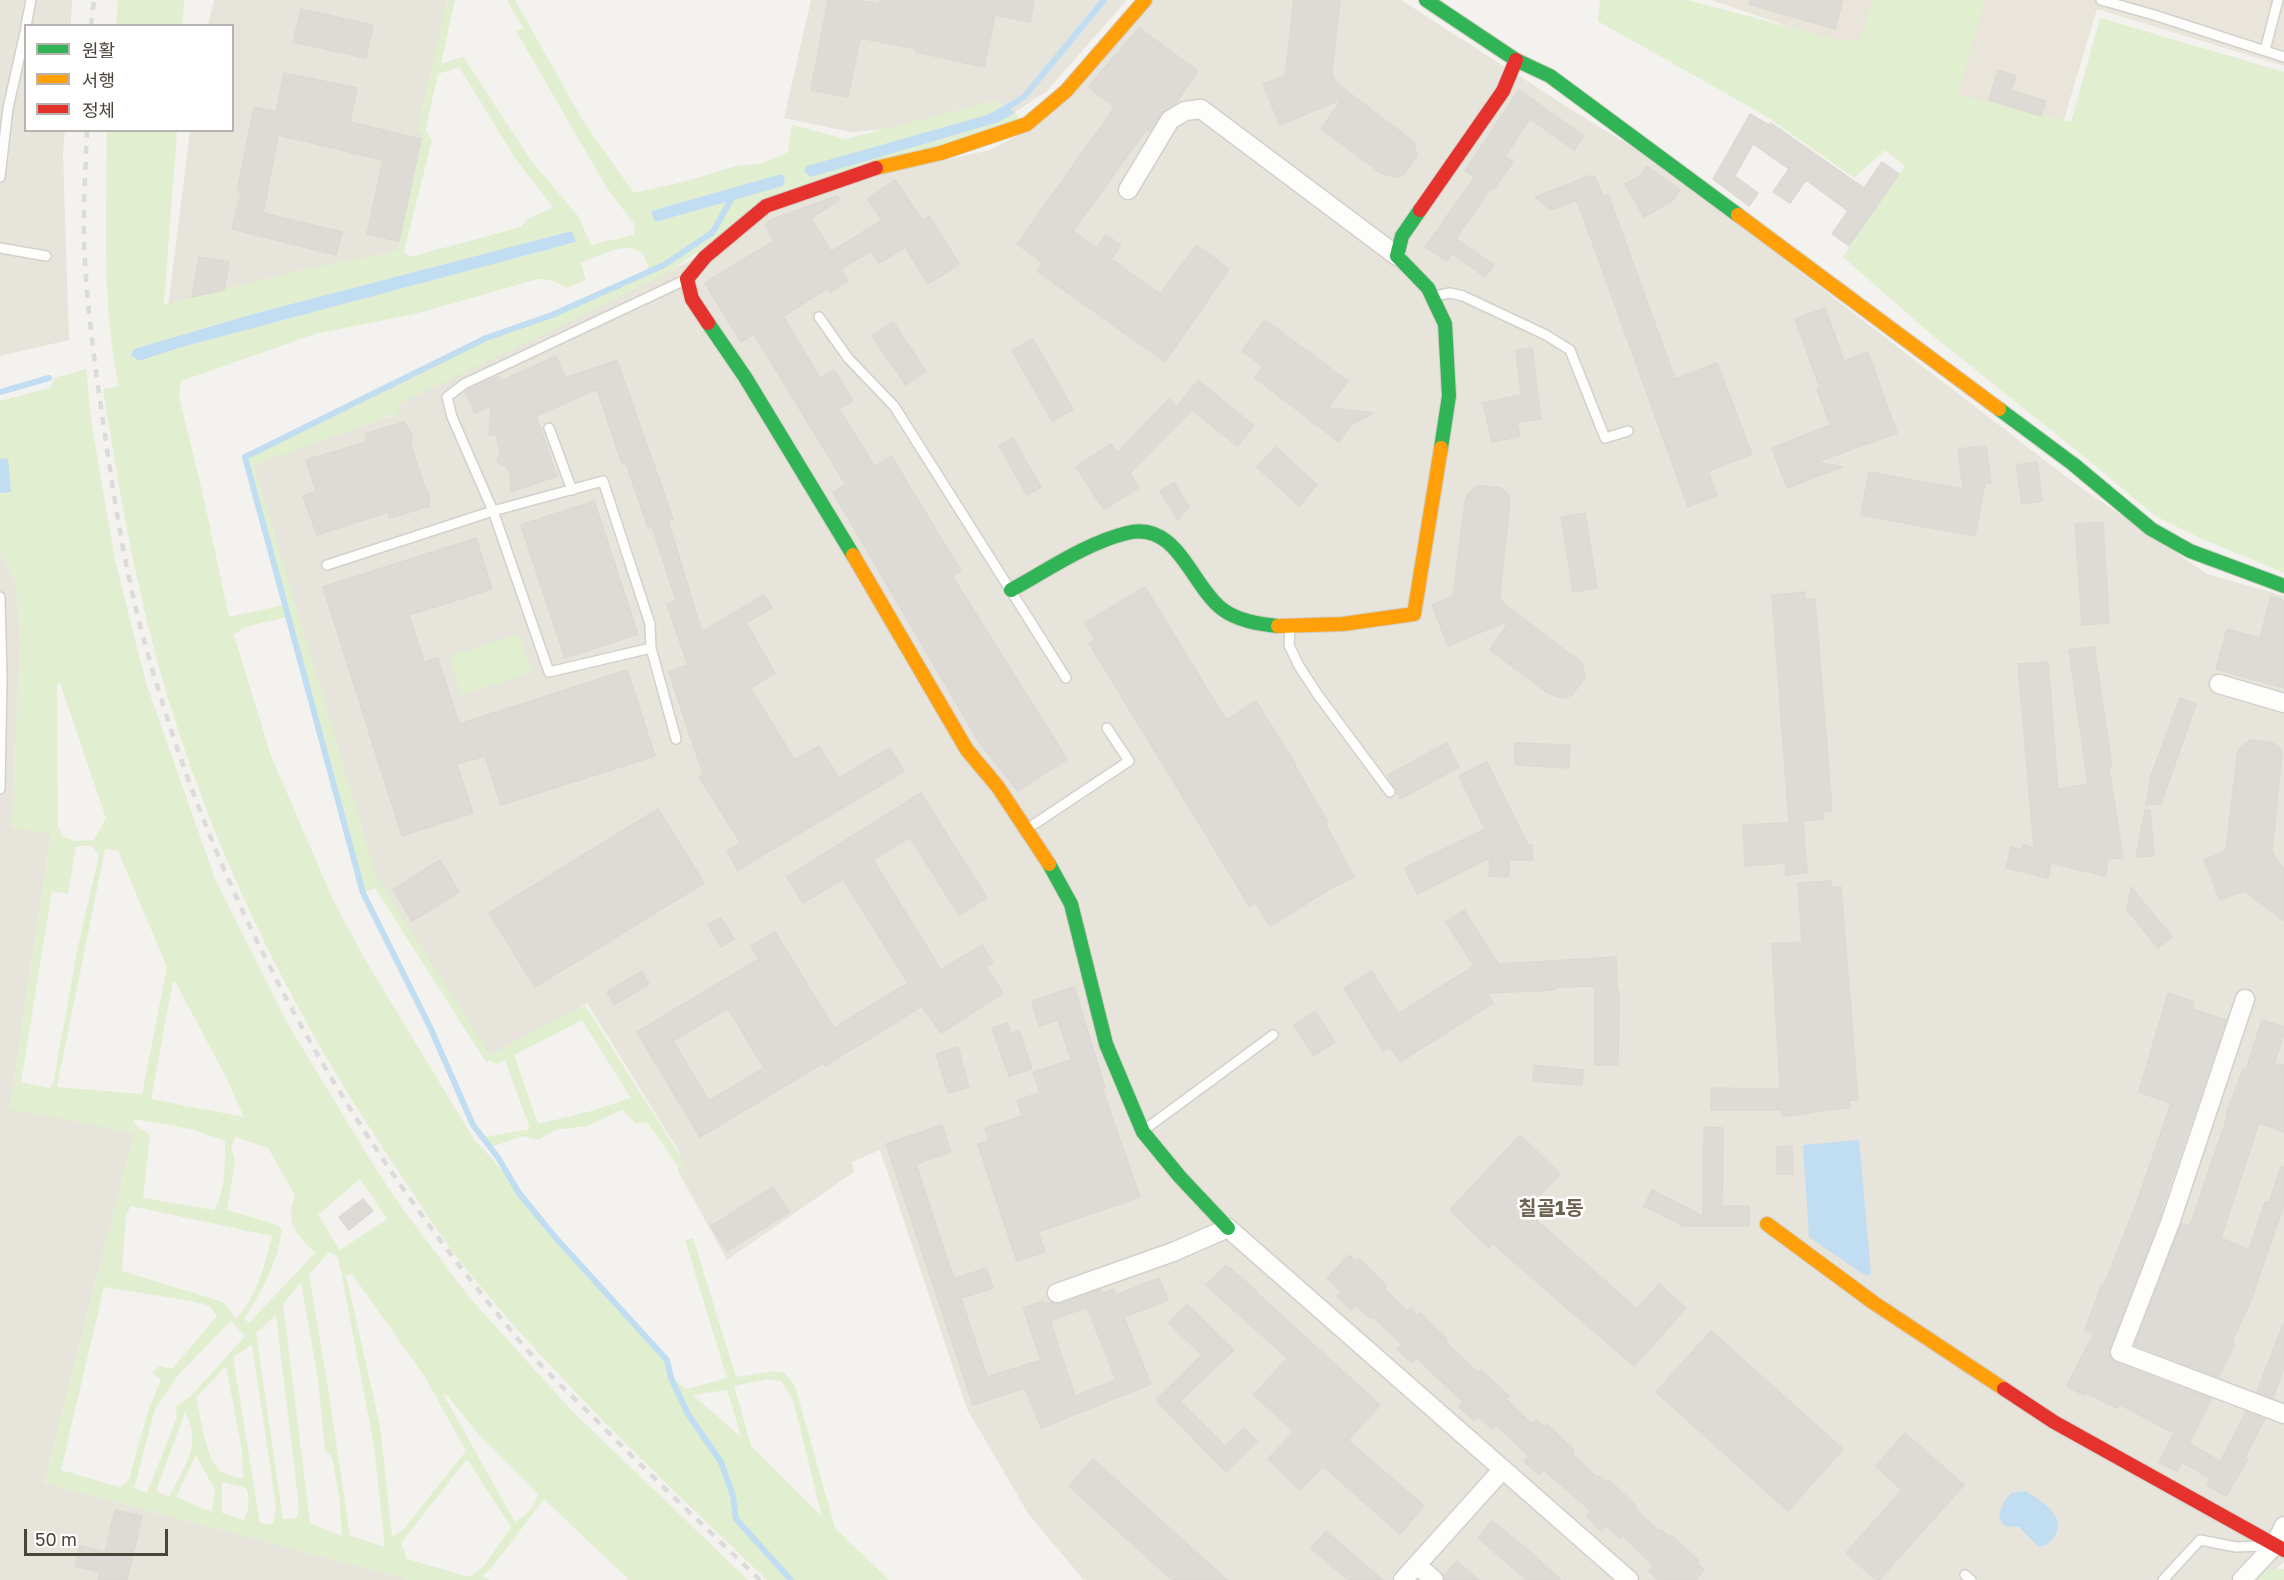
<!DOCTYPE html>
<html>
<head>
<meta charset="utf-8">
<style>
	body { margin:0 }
	#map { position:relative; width:2284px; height:1580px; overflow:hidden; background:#f4f2ee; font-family:"Golos Text","Noto Sans KR",sans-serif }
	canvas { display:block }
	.legend { position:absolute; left:24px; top:24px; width:210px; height:108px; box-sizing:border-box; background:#fff; border:2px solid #b7b4b0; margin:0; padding:8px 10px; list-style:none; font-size:18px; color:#4b4439 }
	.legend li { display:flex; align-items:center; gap:12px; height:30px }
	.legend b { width:30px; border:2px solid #b7b4b0 }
	.scale { position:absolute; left:24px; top:1529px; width:144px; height:27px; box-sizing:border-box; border:3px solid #4b4439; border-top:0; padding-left:8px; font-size:18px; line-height:21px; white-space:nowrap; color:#4b4439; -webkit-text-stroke:4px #fff; paint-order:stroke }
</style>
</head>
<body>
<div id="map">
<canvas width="2284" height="1580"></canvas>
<ul class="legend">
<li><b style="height:8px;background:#30b455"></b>원활</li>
<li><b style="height:8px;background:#ff9f0a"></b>서행</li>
<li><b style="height:8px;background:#e5322d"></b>정체</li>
</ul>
<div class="scale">50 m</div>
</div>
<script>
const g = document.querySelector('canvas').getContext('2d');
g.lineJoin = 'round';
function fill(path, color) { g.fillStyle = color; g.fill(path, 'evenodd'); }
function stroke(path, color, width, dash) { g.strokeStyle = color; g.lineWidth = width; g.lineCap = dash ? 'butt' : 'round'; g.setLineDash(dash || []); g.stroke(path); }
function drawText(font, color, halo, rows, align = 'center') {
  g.font = font + ' "Golos Text","Noto Sans KR",sans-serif'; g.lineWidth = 5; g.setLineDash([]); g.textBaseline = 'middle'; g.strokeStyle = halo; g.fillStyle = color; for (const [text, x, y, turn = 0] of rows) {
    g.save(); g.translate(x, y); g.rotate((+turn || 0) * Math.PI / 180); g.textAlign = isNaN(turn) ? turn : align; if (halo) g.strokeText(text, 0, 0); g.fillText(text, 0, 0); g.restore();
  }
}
const residential = new Path2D(`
	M0 0H72L71 25 26 26V130L65 131 63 152 69 340 0 356Z
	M214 0H453L400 252 168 307 190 131 232 130V26L208 25Z
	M811 0H1127L1047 91 1005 119 851 132 784 118Z
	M1150 0H1401L1586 119 1652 158 2077 485 2207 574 2284 596V1561L2267 1580H1084L1029 1515 967 1409 880 1150 852 1162 854 1172 727 1260 678 1171 680 1153 587 1003 486 1062 376 883 249 460 393 416 392 399 684 264 774 208 890 172 990 150 1035 126Z
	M0 553 16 582 20 643 12 827 51 833 10 1108 134 1133 44 1483 410 1580H0Z`);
const education = new Path2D(`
	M1711 0H2284V66L2097 9 2061 129 1852 75 1849 47Z`);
const green = new Path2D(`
	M118 0H184L182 25H116Z
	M447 0H455L441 64 463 57 533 163 579 217 591 245 634 235 635 225 607 188 516 31 523 28 507 0H515L583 121 634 193 683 182 736 166 763 163 788 152 792 125 846 139 993 101 1005 105 987 115 999 122 1015 113 1021 119 768 200 665 275 399 404V413L254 465 376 875 490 1055 585 1005 682 1159 686 1178 647 1122 637 1124 622 1110 587 1126 555 1130 539 1140 522 1136 491 1147 484 1137 530 1129 505 1060 497 1064 486 1059 477 1048 375 888 364 892 247 458 487 340 553 316 665 267 714 233 732 200 782 186 785 178 781 174 651 211 655 222 729 201 712 231 664 264 649 270C648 266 646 260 644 256 631 237 597 257 581 263L586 280 566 288 552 280 538 279 415 314 315 334 181 381 179 396 201 486 229 617 284 605 287 617 245 627 234 635 271 756 333 900 366 961 475 1141C501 1165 519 1196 542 1223 582 1270 624 1315 666 1361L669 1379 687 1415 719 1462 731 1496 735 1520 789 1580H767C659 1477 549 1374 456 1256 436 1230 419 1202 401 1175 303 1032 224 877 172 711 139 606 120 497 103 389L119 386C101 302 107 215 107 131H177L164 304 296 271 396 251 422 134 417 131ZM459 67 517 161 553 207 528 219 521 227 410 257 404 252 432 140 425 130 438 74ZM572 231 576 242 182 347 139 361 134 349 253 314ZM582 1020 631 1098 588 1112 538 1124 514 1055Z
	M1600 0H1687L1839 40H1859L1874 0H1985L1958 95 2071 122 2100 18 2284 72V573L2200 538 2155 516 2087 459 1932 335 1843 257 1905 166 1885 150 1854 178 1769 118 1598 21Z
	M86 369 92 426 115 560 146 683 215 879 289 1026 374 1166 402 1208 469 1297 572 1411 748 1580H629L544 1499 493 1566 482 1576 490 1580H410L44 1483 134 1133 10 1109 51 834 12 828 20 643 16 582 0 553V493L11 492 7 459H0V401L50 388 54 378ZM57 683H60L106 818 94 840 75 841 63 837 58 827ZM76 846H92L99 855 77 951 53 1084 49 1088 21 1082 52 891 68 894ZM105 849 118 851 167 967 142 1094 57 1087ZM173 981 176 983 227 1079 244 1117 151 1099ZM135 1119 195 1130 225 1141C225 1164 226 1190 214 1210L143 1198 150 1135 134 1124ZM235 1137 268 1148 295 1195C285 1223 295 1233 315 1253L249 1323 244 1319C263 1289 277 1265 282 1229L275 1224 227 1210 235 1161 231 1149ZM360 1179 387 1219 340 1250 318 1215ZM131 1206 272 1236C264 1266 258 1295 236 1319L223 1302 122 1271 126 1215ZM329 1252 337 1256 341 1271 374 1446 385 1547 350 1536 328 1388 309 1275ZM352 1274 425 1377 466 1451 403 1530 392 1537 380 1426 346 1275ZM301 1282 318 1379 325 1450 332 1457 339 1496 342 1536 310 1523 283 1304ZM104 1287 191 1301 210 1306 217 1316 172 1369 159 1366 152 1373 161 1380 148 1411 129 1480 120 1487 61 1470ZM276 1315 299 1507 297 1518 283 1519 256 1333ZM231 1321 245 1336 190 1397 176 1406 177 1417 147 1493 134 1488 155 1409 179 1374ZM252 1345 276 1506 273 1524 260 1523 233 1357ZM226 1366 242 1450 243 1479 220 1472 212 1460 206 1444 196 1398ZM443 1394 448 1396 478 1434 538 1494C535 1507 526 1515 515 1522ZM185 1412C203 1445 184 1466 169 1497L156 1491ZM196 1455 215 1490 212 1512 176 1497ZM467 1459 511 1527 483 1567 470 1577 407 1559 401 1543ZM222 1482 246 1488C250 1500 250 1508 244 1520L222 1513Z
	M519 634 532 673 461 695 449 656Z
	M693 1238 736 1377 774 1371 785 1373 795 1386 835 1528 889 1580H793L738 1519 734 1496 722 1461 689 1413 672 1378 686 1389 727 1378 685 1240ZM768 1379 781 1381 793 1400 822 1517 751 1446 734 1386ZM727 1390 741 1436V1437L693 1395Z
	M2278 1569H2284V1580H2256L2263 1571Z`);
const water = new Path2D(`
	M1005 105 1015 113 999 122 811 177 804 171 807 166 987 115Z
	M781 174 785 178 783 186 655 222 651 211Z
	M572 231 576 242 182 347 139 361 131 355 134 349 253 314Z
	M8 458 11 492 0 493V459Z
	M1859 1140 1871 1274 1866 1276 1809 1237 1803 1145Z
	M2025 1491C2039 1499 2067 1516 2055 1536 2051 1542 2046 1546 2039 1547L2019 1527 2006 1526 2002 1523 1999 1514 2005 1500 2011 1493Z`);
const stream = new Path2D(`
	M1003 110 1024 97 1104 0
	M734 194 713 232 664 265 552 315 486 338 245 457 363 893 430 1027 473 1125 497 1156 519 1193 555 1237 667 1360 671 1378 688 1414 721 1462 733 1496 736 1519 791 1580
	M0 392 49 378`);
const building = new Path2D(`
	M828 0H858L880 4V0H1034L1030 22 995 15 984 67 916 52V49L860 38 848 97 811 90Z
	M1294 0H1340L1332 74 1335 82 1414 142 1417 156 1404 174 1396 177 1381 173 1321 129 1342 99 1280 125 1263 84 1285 76Z
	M1750 0H1843L1835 29 1749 4Z
	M301 9 373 25 366 58 293 42Z
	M1139 28 1198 71 1175 104 1161 114 1150 132 1146 130 1073 231 1097 248 1106 235 1121 245 1111 259 1160 294 1197 245 1229 269 1165 362 1037 271 1043 263 1017 244 1115 107 1088 87Z
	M1998 70 2016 76 2011 90 2046 101 2041 116 1989 100Z
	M284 73 357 88 350 122 421 139 399 241 367 234 383 160 278 135 263 213 342 232 336 255 232 229 241 192H237L254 107 276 112Z
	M1519 90 1584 136 1574 150 1530 119 1505 156 1513 162 1493 190 1491 188 1456 238 1494 265 1485 277 1452 254 1447 261 1425 247 1475 177 1465 171Z
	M1750 114 1769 125 1771 123 1864 188 1882 162 1899 174 1849 246 1832 234 1848 211 1806 180 1790 203 1773 192 1789 169 1753 144 1735 176 1758 193 1749 206 1713 179Z
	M1647 166 1680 190 1673 200 1644 217 1625 184 1640 176Z
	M1589 176H1595L1603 197 1608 194 1675 379 1717 363 1752 454 1708 471 1717 496 1688 507 1577 200 1551 210 1535 197Z
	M895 180 922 220 929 216 959 264 928 284 905 247 879 263 871 251 841 269 848 281 830 292 828 288 783 316 820 378 834 370 853 401 839 409 875 467 891 456 961 571 952 576 1067 759 1018 791 979 742 833 492 846 485 754 334 741 342 705 283 774 241 765 225 773 219 837 196 839 200 811 218 831 252 882 220 867 199Z
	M199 257 229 262 224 290 192 297Z
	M1825 308 1844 361 1868 352 1897 433 1817 462 1842 467 1787 488 1772 448 1830 425 1817 389 1820 388 1795 319Z
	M1265 320 1348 381 1328 408 1373 413 1351 425 1339 442 1255 378 1263 367 1242 351Z
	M893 322 926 371 906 385 872 336Z
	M1033 339 1073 409 1052 421 1012 351Z
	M1532 348 1541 419 1517 422 1520 436 1492 442 1483 403 1521 395 1516 350Z
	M556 356 565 378 617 360 673 519 668 521 702 632 764 595 772 608 746 623 775 673 750 688 795 760 819 746 839 778 890 748 904 771 738 870 727 851 741 843 699 777 703 774 669 672 688 665 667 604 676 601 652 526 648 528 626 463 622 464 597 389 536 416 557 476 511 492 510 473 506 466 497 462 500 451 496 435H489L491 406 475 413 465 392 499 376 501 381Z
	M1198 380 1254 426 1237 446 1192 410 1130 473 1139 487 1104 510 1076 467 1111 444 1117 453 1169 399 1177 407Z
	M404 422 412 435 411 445 424 486 429 493V506L390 518 388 512 317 535 303 496 316 492 306 460 367 442 365 434Z
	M1013 438 1041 487 1027 495 999 446Z
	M1986 446 1991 483H1985L1975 536 1861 515 1869 472 1963 489 1958 449Z
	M1276 447 1317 485 1299 506 1257 467Z
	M2037 462 2042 501 2022 504 2016 465Z
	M1174 483 1189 507 1178 520 1160 491Z
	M1478 485 1500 488 1507 493 1510 500 1500 595 1503 603 1582 663 1585 677 1572 695 1564 698 1549 694 1490 650 1510 620 1448 646 1432 605 1453 596 1465 502 1467 495Z
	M594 501 638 634 565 658 521 525Z
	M1585 513 1597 588 1573 592 1561 517Z
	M2103 522 2109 623 2082 625 2075 524Z
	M476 538 492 589 409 615 424 662 438 658 459 724 627 670 655 756 501 805 485 756 457 764 473 813 402 836 323 587Z
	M1145 587 1226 720 1256 701 1296 765 1295 766 1328 822 1325 823 1354 877 1333 887 1270 926 1256 903 1250 907 1089 643 1095 639 1085 623Z
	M1805 592V599H1815L1832 811 1823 812 1824 819 1789 823 1772 595Z
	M2271 596 2284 600V688L2216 669 2227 629 2260 638Z
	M2094 647 2112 767 2109 768 2123 858 2108 859 2105 876 2051 863 2048 878 2006 868 2011 847 2022 849 2023 845 2034 848 2018 664 2048 662 2058 789 2088 784 2069 650Z
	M2180 698 2196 704 2161 804 2146 805 2151 776Z
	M2250 740 2273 743 2279 747 2282 755 2272 850 2277 861 2284 868V921L2244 891 2220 900 2204 860 2226 851 2237 757 2239 749Z
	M1447 743 1459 767 1400 799 1388 775Z
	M1515 743 1570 745 1569 768 1515 765Z
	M1487 762 1528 845H1532L1533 860H1509V877L1489 876 1490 858 1417 894 1405 868 1485 829 1459 776Z
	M921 793 987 898 959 915 910 837 873 860 941 970 982 945 993 963 986 967 1003 993 941 1033 922 1006 825 1066 823 1063 700 1137 637 1032 759 959 751 946 775 932 834 1028 908 983 843 879 803 903 787 877ZM728 1008 764 1068 709 1101 673 1041Z
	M658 809 704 883 535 987 489 913Z
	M2145 810H2150L2154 856 2136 857Z
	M1803 822 1807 873 1786 875 1785 863 1745 866 1743 825Z
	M440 860 459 892 412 921 393 890Z
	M1831 881V888L1841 887 1858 1100H1849L1850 1108 1824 1110 1797 1115 1782 1116 1781 1110H1711V1088L1780 1089 1772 944 1802 942 1798 883Z
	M2131 887 2172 937 2158 948 2127 910Z
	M1464 910 1498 964 1616 957 1617 991H1619L1618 1065H1595V986L1555 987V990L1487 993 1493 1003 1400 1062 1390 1047 1383 1051 1344 988 1372 971 1398 1014 1474 966 1446 922Z
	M721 918 734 939 721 947 708 925Z
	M642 971 649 984 614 1005 607 992Z
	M1074 987 1105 1087 1102 1088 1140 1197 1038 1232 1045 1252 1017 1261 978 1144 989 1141 985 1128 1022 1116 1017 1100 1040 1093 1033 1072 1071 1060 1058 1020 1039 1026 1032 1001Z
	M2168 993 2194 1002 2192 1009 2226 1020 2160 1213 2161 1214 2159 1219 2109 1353 2111 1359 2116 1363 2212 1399 2189 1443 2220 1462 2246 1412 2265 1419 2245 1457 2248 1459 2226 1496 2207 1485 2211 1479 2182 1462 2177 1471 2159 1462 2174 1433 2119 1404 2117 1408 2085 1392 2084 1395 2067 1386 2094 1333 2085 1330 2102 1284 2104 1285 2139 1197 2171 1103 2139 1092Z
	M1315 1011 1335 1042 1314 1056 1294 1025Z
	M2262 1020 2284 1027V1033L2274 1064 2284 1065V1132L2259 1123 2221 1238 2249 1250 2265 1202 2269 1203 2281 1166 2284 1167V1205L2251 1300 2232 1342 2235 1344 2219 1377 2135 1345 2182 1223 2190 1226 2228 1115H2226L2243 1069 2246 1070Z
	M1007 1023 1011 1033 1019 1031 1032 1069 1009 1076 992 1028Z
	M958 1047 969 1087 948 1093 936 1054Z
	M1534 1065 1583 1070 1582 1085 1533 1081Z
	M942 1125 951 1152 916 1164 954 1279 986 1268 993 1288 961 1298 987 1377 1041 1360 1023 1308 1043 1301 1044 1304 1051 1302 1061 1304 1100 1290 1101 1294 1113 1289 1116 1295 1159 1278 1168 1300 1124 1317 1151 1384 1041 1428 1025 1388 973 1405 886 1144ZM1087 1307 1116 1380 1075 1396 1050 1321Z
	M1704 1127 1723 1128 1722 1206H1749V1226H1684L1644 1206 1652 1190 1703 1216Z
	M1520 1135 1560 1174 1525 1210 1637 1309 1659 1284 1686 1308 1634 1366 1493 1244 1489 1248 1450 1210Z
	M1792 1146 1793 1174H1777V1147Z
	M773 1187 789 1212 727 1251 711 1226Z
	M363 1199 373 1211 349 1230 339 1217Z
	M1349 1255 1357 1262 1359 1259 1380 1279 1386 1286 1384 1288 1407 1311 1410 1308 1417 1315 1420 1313 1447 1339 1445 1341 1478 1373 1481 1370 1509 1396 1506 1399 1532 1424 1537 1420 1544 1427 1547 1424 1574 1450 1572 1453 1597 1478 1599 1476 1606 1482 1609 1480 1636 1506 1634 1508 1660 1532 1662 1530 1669 1537 1671 1535 1699 1561 1697 1563 1704 1570 1696 1580H1658L1649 1571 1654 1566 1623 1536 1620 1539 1606 1525 1601 1531 1587 1517 1591 1511 1544 1470 1539 1475 1524 1461 1529 1456 1496 1425 1492 1429 1478 1416 1474 1421 1459 1407 1463 1402 1417 1358 1412 1363 1397 1349 1402 1344 1372 1316 1370 1318 1356 1305 1351 1310 1337 1296 1341 1291 1327 1278Z
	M1226 1265 1258 1292 1257 1293 1380 1405 1348 1440 1424 1506 1400 1534 1323 1466 1300 1490 1268 1459 1294 1432 1254 1395 1287 1358 1206 1285Z
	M1187 1304 1234 1350 1180 1401 1225 1446 1244 1428 1257 1441 1226 1472 1156 1400 1202 1355 1169 1323Z
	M2283 1324 2284 1366 2273 1398 2257 1392Z
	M1711 1331 1843 1449 1788 1511 1656 1392Z
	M1905 1433 1964 1485 1879 1580H1876L1846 1553 1902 1490 1876 1466Z
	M1093 1459 1227 1580H1172L1069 1486Z
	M115 1510 142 1516 127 1580H98L100 1572 75 1566 80 1546 105 1552Z
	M1492 1521 1527 1549 1561 1580H1527L1478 1538Z
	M1326 1531 1383 1580H1348L1311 1548Z
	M1457 1561 1479 1580H1445L1444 1576Z`);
const lane = new Path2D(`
	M2101 0 2154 15 2284 57
	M26 26 31 0
	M2265 50 2278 0
	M0 177 8 108 26 28
	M0 248 46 256
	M1434 296 1450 293 1463 296 1546 335 1570 350 1605 438 1628 431
	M819 317 848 358 894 406 1066 678
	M549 428 572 490
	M327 565 493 511 603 481 650 624 651 648
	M0 597 2 677 0 789
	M1290 627 1289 645 1299 666 1318 695 1390 792
	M676 739 651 648 549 672 493 511 452 417 447 397 464 384 685 280
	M1027 829 1129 761 1107 728
	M1144 1130 1273 1035
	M1965 1575 1971 1580
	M2163 1580 2200 1540 2236 1547 2262 1546`);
const street = new Path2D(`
	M1128 190 1170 120 1185 111 1201 109 1397 256
	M2219 684 2284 703
	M2245 999 2170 1223 2120 1352 2284 1414
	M1057 1293 1173 1252 1228 1228 1629 1580
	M1417 1565 1434 1580
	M1403 1580 1503 1469
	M2242 1580 2274 1546 2284 1526`);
const fast = new Path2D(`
	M1426 0 1516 60 1550 76 1738 215
	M1420 210 1402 236 1397 256 1428 288 1445 324 1449 396 1441 448
	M708 323 745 377 853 555
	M1999 409 2073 464 2151 529 2190 551 2284 586
	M1011 590C1048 570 1086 543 1127 533 1177 520 1191 585 1222 609 1238 621 1259 624 1278 626
	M1049 864 1071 904 1106 1044 1143 1132 1180 1177 1228 1228`);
const slow = new Path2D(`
	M876 168 941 153 1027 124 1066 91 1145 0
	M1738 215 1999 409
	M853 555 967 750 998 787 1049 864
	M1278 626 1343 624 1414 614 1441 448
	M1767 1224 1874 1303 2004 1389`);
const jam = new Path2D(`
	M1420 210 1503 91 1516 60
	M708 323 692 299 687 279 705 257 766 206 876 168
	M2004 1389 2054 1422 2284 1550`);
const rail = new Path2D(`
	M91 26 94 0
	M87 130C86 166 83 203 84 239 86 300 94 360 103 421 112 484 121 547 136 609 206 888 339 1126 524 1346 545 1371 570 1394 593 1417 648 1473 704 1526 760 1580`);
const quarterNames = [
	["칠골1동",1551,1209]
];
fill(residential, '#e7e4dc');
fill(education, '#eae5da');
fill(green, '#e1eecf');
fill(water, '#c0ddf1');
stroke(stream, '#c0ddf1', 6);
fill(building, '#dedbd6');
stroke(building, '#dcd9d4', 1.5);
stroke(lane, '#d2d0cb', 12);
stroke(street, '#d2d0cb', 21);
stroke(fast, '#d3cfc5', 16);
stroke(slow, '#d3cfc5', 16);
stroke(jam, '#d3cfc5', 16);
stroke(lane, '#fdfdfc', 9);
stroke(street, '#fdfdfc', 18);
stroke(fast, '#30b455', 14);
stroke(slow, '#ff9f0a', 14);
stroke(jam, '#e5322d', 14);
stroke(rail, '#dbdbda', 4.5, [8, 8]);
drawText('bold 20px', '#6e6250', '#fff', quarterNames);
</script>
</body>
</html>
